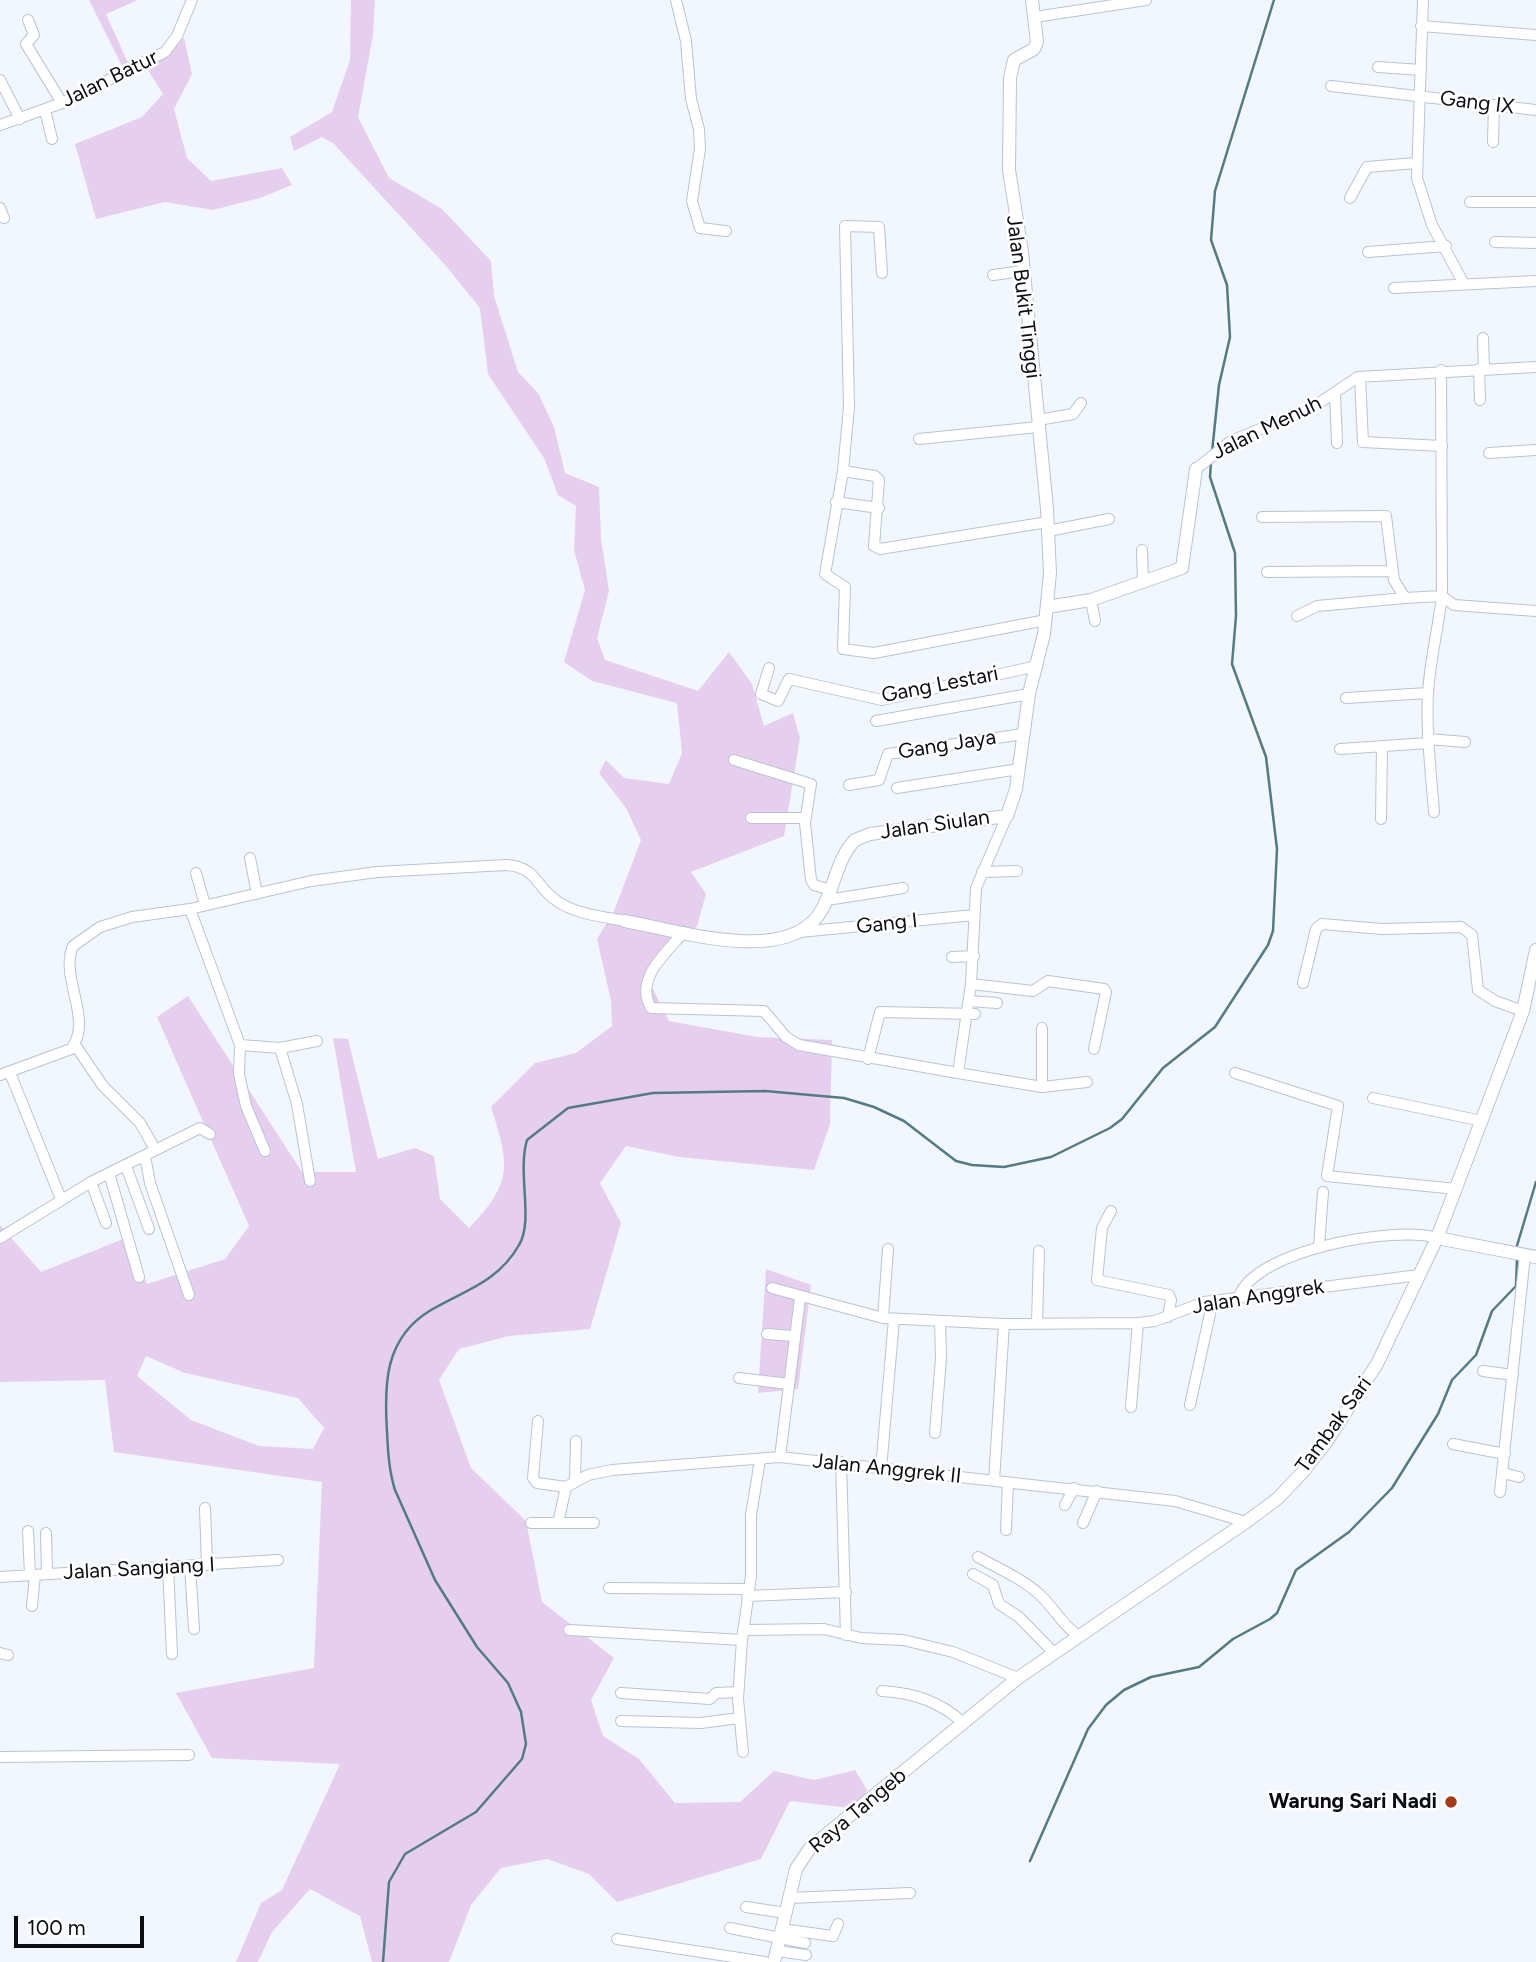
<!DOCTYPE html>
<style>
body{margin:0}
#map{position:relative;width:1536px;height:1962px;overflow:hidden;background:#f2f6fe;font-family:Figtree,sans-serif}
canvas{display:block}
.scale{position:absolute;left:14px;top:1916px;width:130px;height:32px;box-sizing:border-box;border:4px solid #0a0d13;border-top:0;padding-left:9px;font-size:21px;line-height:24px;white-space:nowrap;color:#0a0d13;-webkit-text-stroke:5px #fff;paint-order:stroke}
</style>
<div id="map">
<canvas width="1536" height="1962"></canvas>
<div class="scale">100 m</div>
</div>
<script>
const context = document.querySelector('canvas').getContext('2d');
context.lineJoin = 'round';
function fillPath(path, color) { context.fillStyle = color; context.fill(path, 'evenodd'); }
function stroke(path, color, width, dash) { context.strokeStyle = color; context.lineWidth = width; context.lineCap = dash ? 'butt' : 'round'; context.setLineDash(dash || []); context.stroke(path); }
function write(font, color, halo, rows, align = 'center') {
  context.font = font + ' Figtree,sans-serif'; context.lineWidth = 5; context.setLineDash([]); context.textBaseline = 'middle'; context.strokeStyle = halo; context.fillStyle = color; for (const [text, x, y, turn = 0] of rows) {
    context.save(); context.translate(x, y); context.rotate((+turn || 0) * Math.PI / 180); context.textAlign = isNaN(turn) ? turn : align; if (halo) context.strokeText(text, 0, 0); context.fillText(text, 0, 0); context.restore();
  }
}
const green = new Path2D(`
 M89,0H138L106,14L128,63L184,38L192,74L174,109L187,158L211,181L282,168L292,185L260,198L213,210L165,202L96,219L75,144L142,117L163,94L148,70L125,72Z
 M351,0H375L373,35L358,117L389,178L442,209L491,261L494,296L518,372L538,393L554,427L565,473L599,487L601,539L609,591L597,638L605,660L698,691L729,652L752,684L764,726L793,713L800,738L784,836L691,872L706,894L697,926L647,977L669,1021L757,1037L832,1040L830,1124L814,1170L679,1157L626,1146L600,1183L621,1223L590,1329L509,1336L459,1349L439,1380L471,1468L526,1521L542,1602L614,1658L591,1700L603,1736L639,1759L675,1803L740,1802L774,1771L814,1780L855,1770L867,1790L858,1809L790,1801L761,1859L617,1902L589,1874L547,1859L501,1868L471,1905L449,1962H372L360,1916L310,1889L272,1932L258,1962H236L261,1903L282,1890L340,1764L212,1758L176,1693L314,1668L322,1482L114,1452L105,1380L0,1382V1225L41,1272L128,1237L147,1284L225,1259L249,1226L157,1017L188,996L302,1172H356L333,1038L348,1039L378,1159L415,1148L434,1156L440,1199L469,1228C514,1182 509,1164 491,1107L535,1063L576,1053L612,1026L611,1001L597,939L614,911L641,840L626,808L599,773L606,760L624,778L669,784L682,753L677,703L592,681L564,662L585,590L574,550L576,506L558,495L544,458L488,374L480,308L446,266L334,144L322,137L294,151L290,137L332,112L350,60ZM146,1356L185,1373L298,1398L324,1428L313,1449L259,1446L191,1420L137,1376Z
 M766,1269L811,1285L798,1389L758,1393Z`);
const stream = new Path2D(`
 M1212,452L1219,385L1230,337L1227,285L1211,240L1215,191L1274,0
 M1516,1249L1536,1182
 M1030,1861L1088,1729L1106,1705L1124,1690L1151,1677L1199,1667L1233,1639L1270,1619L1277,1613L1296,1570L1349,1532L1392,1488L1438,1414L1452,1380L1476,1355L1492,1311L1516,1286L1517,1259
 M383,1962L389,1882L405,1854L476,1812L522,1759L526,1744L521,1712L508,1683L477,1647L435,1580L395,1490C389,1471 388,1452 387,1432C384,1385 384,1338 431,1310C465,1290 498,1282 519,1245C534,1220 517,1174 527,1140L568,1108L653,1093L765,1091L844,1098L874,1107L904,1121L956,1161L972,1165L1004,1167L1051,1157L1110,1128L1122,1119L1163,1068L1215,1027L1268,945L1273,931L1277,849L1266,757L1232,664L1236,616L1235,553L1210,477L1211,462`);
const minor = new Path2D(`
 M676,0L686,41L691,99L699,129L700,149L692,201L700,228L726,231
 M1423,0L1417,178L1432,225L1464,284
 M1035,17L1146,0
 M28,20L34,35L26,44L62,103
 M1421,26L1536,35
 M1378,67L1421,70
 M0,80L20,119
 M1331,86L1536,110
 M45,110L52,139
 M0,125L62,103L165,52L177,36L192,0
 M1493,142L1494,107
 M1350,198L1367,167L1416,163
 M1470,202H1536
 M0,208L4,218
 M1495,242L1536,243
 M1368,252L1446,246
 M882,273L879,227L845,226L849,407L843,471L875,476L879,480L874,546L880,549L1048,522
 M993,275L1023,271
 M1394,288L1536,281
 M1483,338L1484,369
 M1479,369L1480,400
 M1360,377L1363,442L1442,446
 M1335,394L1337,443
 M1038,420L1073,414L1081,403
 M919,439L1038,427
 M1489,453L1536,450
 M1196,469L1231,441L1310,409L1358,377L1536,367
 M843,471L825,574L845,587L843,649L874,653L1046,620
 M836,502L879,508
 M1262,517L1386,516L1394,580L1405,598L1442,596L1441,370
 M1048,531L1109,519
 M1142,550L1143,583
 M1267,572L1393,571
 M1091,600L1095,621
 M1297,616L1317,606L1405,598
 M769,668L761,694L778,701L789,679L882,700L1037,666
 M1346,698L1428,693
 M876,721L1029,694
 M1428,739L1465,742
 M1340,749L1428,743
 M734,760L811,784L805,823L811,880L814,885L831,890
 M849,785L879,780L888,754L1023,734
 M897,788L1019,769
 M1434,812C1431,773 1426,733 1428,693C1430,660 1438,629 1442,596L1454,605L1536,611
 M751,818H805
 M1381,819L1382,747
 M250,858L257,894
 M982,872L1017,871
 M196,873L205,905
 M827,900L903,888
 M190,909L240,1045L239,1074L246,1106L265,1151
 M684,932C666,953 634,979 651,1008L764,1011L786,1037L799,1045L958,1073L971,984L976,888L1007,816
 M800,932L974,915
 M952,957L974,956
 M1303,983L1316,929L1322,924L1382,929L1461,927L1472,935L1478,990L1495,1001L1523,1011
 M971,984L1033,991L1048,981L1104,989L1106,992L1094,1049
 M969,1001L997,1003
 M75,1045L103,1086L140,1123L155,1149
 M240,1045L280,1048L317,1041
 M280,1048L297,1104L310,1181
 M868,1059L880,1012L975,1014
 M10,1073L61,1199
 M958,1073L1042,1087L1087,1082
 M1235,1073L1338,1106L1327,1176L1456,1189
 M0,1075L71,1049C94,1020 59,977 73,946L100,927L132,917L190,909L311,881L377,872L506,865C538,867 535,887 557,901C575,914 604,917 625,921
 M1042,1087V1028
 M1373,1098L1482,1121
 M145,1156L150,1183L189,1295
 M126,1166L149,1229
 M109,1173L139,1277
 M91,1182L106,1223
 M1111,1211L1102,1228L1097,1280L1169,1295L1171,1300L1168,1317
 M0,1238L91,1182L200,1128L210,1134
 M1319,1246L1323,1192
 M772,1288L883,1318L1004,1324L1138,1323L1155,1321L1204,1302L1419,1275
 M1239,1297C1254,1250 1396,1225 1437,1238
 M883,1318L888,1249
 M1037,1323L1039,1251
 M767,1334L793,1336
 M1483,1371L1513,1375
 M739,1378L789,1384
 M1190,1405L1213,1300
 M1131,1407L1138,1323
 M538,1421L533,1478L537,1483L566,1487
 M935,1433L941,1358L940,1322
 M1453,1444L1505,1454
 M780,1457L800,1298
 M841,1462L846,1635
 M881,1469L894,1319
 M1503,1473L1519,1477
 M575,1481L576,1441
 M994,1481L1004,1324
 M1500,1492L1525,1255
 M1065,1505L1074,1488
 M205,1508L207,1565
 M531,1523H594
 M558,1523L566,1487L588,1475L612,1470L780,1457L1175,1501L1246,1522
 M1083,1523L1097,1491
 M1006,1530L1008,1483
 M28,1531L30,1575
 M46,1533L47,1574
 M978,1557C999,1569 1023,1579 1040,1595C1055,1609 1060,1622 1078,1636
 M190,1566L194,1629
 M168,1567L172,1654
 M973,1574L993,1585L999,1604L1019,1617L1053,1652
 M0,1577L278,1560
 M609,1588L748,1589
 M747,1596L846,1592
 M32,1606L35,1575
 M569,1630L742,1640
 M743,1630L824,1629L861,1638L903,1640L953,1652L1018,1678
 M0,1653L8,1655
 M882,1691C913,1693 940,1701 963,1723
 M621,1693L710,1699L716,1693L738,1692
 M621,1721L701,1723L739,1718
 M743,1752L738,1699L742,1640L751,1576V1515L760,1460
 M0,1757L189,1755
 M789,1898L910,1893
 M746,1907L786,1913
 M730,1928L805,1943
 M782,1929L833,1936L838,1924
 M617,1939L765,1962
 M777,1951L806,1955`);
const tertiary = new Path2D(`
 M1047,607L1091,600L1182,568L1196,469
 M625,921C675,930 780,964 817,917C834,895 835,860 855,840L870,834L1007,816L1016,789L1029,694L1044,634L1050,573L1047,509L1022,252L1009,170L1010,78L1014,60L1034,49L1037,42L1032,0
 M1437,1238L1536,1257
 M774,1962L796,1869L810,1848L1018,1678L1246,1522L1277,1499L1302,1473L1327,1441L1377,1364L1437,1238L1523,1011L1536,950`);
const markers = [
 [1451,1802,7,"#a23b17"]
];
const streetNames = [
 ["Jalan Batur",110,79,-26],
 ["Gang IX",1477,103,7],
 ["Jalan Bukit Tinggi",1023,297,83],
 ["Jalan Menuh",1267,428,-26],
 ["Gang Lestari",940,685,-11],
 ["Gang Jaya",947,745,-9],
 ["Jalan Siulan",935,825,-8],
 ["Gang I",887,924,-6],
 ["Jalan Anggrek",1258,1297,-9],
 ["Tambak Sari",1334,1425,-54],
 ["Jalan Anggrek II",887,1469,6],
 ["Jalan Sangiang I",139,1569,-3],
 ["Raya Tangeb",858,1811,-40]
];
const poiNames = [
 ["Warung Sari Nadi",1437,1802]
];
fillPath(green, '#e6cfee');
stroke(stream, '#547b83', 2.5);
stroke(minor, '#b9c3d5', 12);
stroke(tertiary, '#b9c3d5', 14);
stroke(minor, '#fff', 10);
stroke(tertiary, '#fff', 12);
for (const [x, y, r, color] of markers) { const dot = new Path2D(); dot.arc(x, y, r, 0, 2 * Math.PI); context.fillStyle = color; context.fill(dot); stroke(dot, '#fff', 2.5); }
write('21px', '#0a0d13', '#fff', streetNames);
write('bold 21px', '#0a0d13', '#fff', poiNames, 'right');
</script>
